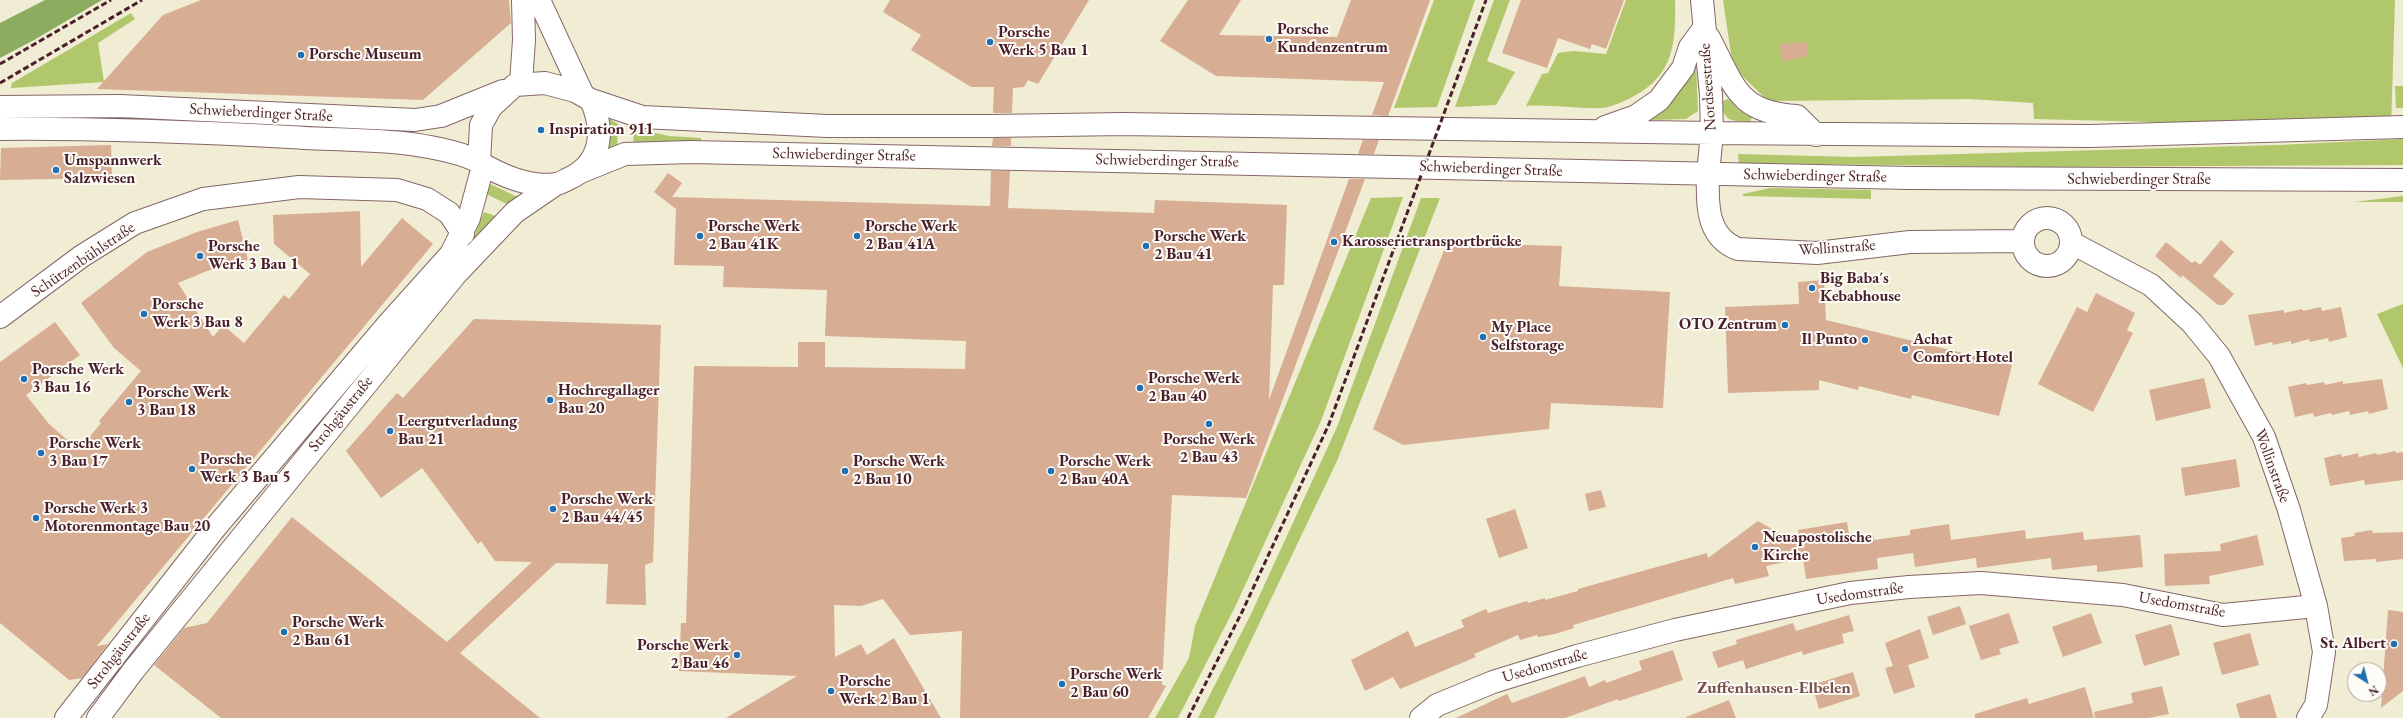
<!DOCTYPE html>
<meta charset="utf-8">
<style>
body{margin:0}
#map{position:relative;width:2403px;height:718px;overflow:hidden;background:#f1ecd4;font-family:"EB Garamond",serif}
canvas{display:block}
.north{position:absolute;left:2347px;top:662px;width:40px;height:40px;box-sizing:border-box;background:#fdfcf7;border:1px solid #b5a4a5;border-radius:50%;rotate:144deg;font-size:11px;font-weight:700;line-height:16px;text-align:center;color:#4a1f2b}
.north::after{content:'';display:block;margin:auto;width:14px;height:18px;background:#1f6fb2;clip-path:polygon(50% 0,100% 100%,50% 72%,0 100%)}
</style>
<div id="map">
<canvas width="2403" height="718"></canvas>
<div class="north">N</div>
</div>
<script>
const context = document.querySelector('canvas').getContext('2d');
context.lineJoin = 'round';
function fillPath(path, color) { context.fillStyle = color; context.fill(path, 'evenodd'); }
function stroke(path, color, width, dash) { context.strokeStyle = color; context.lineWidth = width; context.lineCap = dash ? 'butt' : 'round'; context.setLineDash(dash || []); context.stroke(path); }
function write(font, color, halo, rows, align = 'center') {
  context.font = font + ' "EB Garamond",serif'; context.lineWidth = 4; context.setLineDash([]); context.textBaseline = 'middle'; context.strokeStyle = halo; context.fillStyle = color; for (const [text, x, y, turn = 0] of rows) {
    context.save(); context.translate(x, y); context.rotate((+turn || 0) * Math.PI / 180); context.textAlign = isNaN(turn) ? turn : align; if (halo) context.strokeText(text, 0, 0); context.fillText(text, 0, 0); context.restore();
  }
}
const green = new Path2D(`
 M1434,0H1475L1437,107L1394,108Z
 M1494,0H1510L1487,61L1515,72L1496,105L1455,107Z
 M1626,0H1675C1676,42 1674,75 1634,96C1625,101 1612,107 1602,108C1577,109 1551,104 1526,106L1542,74L1548,73L1558,53L1573,51L1606,54Z
 M1723,0H2395L2391,128L2034,119L2033,103L1970,99L1768,101L1733,67Z
 M131,13L135,19L98,43L104,82L11,88L12,83Z
 M1696,65L1698,111L1686,119L1652,120V116L1690,66Z
 M2395,86H2403V108H2396Z
 M1728,99L1738,109L1752,117L1750,122C1730,120 1726,123 1720,102Z
 M608,118L618,124L617,151L606,154Z
 M634,128L669,136L701,138V142L633,146Z
 M2403,139V165L2038,167L1739,163L1738,154L1854,157L2278,145Z
 M486,182L522,199L513,207L486,194Z
 M1770,188L1871,190V199L1743,196V194Z
 M2403,196V202H2354Z
 M1403,197L1321,421L1235,607L1178,718H1155L1189,658L1195,626L1371,198Z
 M1421,198H1440L1337,461L1214,718H1198L1251,614L1337,427Z
 M484,212L501,218L471,244Z
 M2403,304V368L2377,314Z`);
const forest = new Path2D(`
 M45,0H102L34,40L0,58V23Z`);
const building = new Path2D(`
 M201,0H509L511,23L423,100L97,89L163,15Z
 M890,0H1089L1038,84L1028,80L1024,87L1013,88L1012,113H993L994,87H971L911,50L921,35L883,12Z
 M1188,0H1241L1219,35L1337,37L1351,0H1430L1388,116L1372,115L1384,82L1216,76L1160,41Z
 M1521,0H1624L1606,49L1592,44L1590,49L1558,38L1547,68L1502,53Z
 M1807,42L1808,56L1783,62L1779,44Z
 M993,138H1011V146H992Z
 M1363,140H1379L1374,154H1358Z
 M111,145L112,178L0,180L1,148Z
 M991,171H1010L1008,208L1154,213L1155,200L1287,205L1284,285H1273L1269,400L1349,179H1365L1246,498L1172,495L1162,685L1166,686L1148,718H960L962,631L910,635L883,599L861,606L834,605L835,657L861,644L867,655L894,638L941,718H726L797,676L679,671L681,623H686L694,366L798,367V342H825V367L965,369L966,341L825,336L827,290L723,287L724,266L674,265L676,209L654,192L668,173L682,183L672,197L990,206Z
 M360,211L361,267L402,218L433,244L97,646L108,644L82,678L69,680L0,623V362L55,322L80,355L26,395L49,424L79,450L101,423L99,421L141,371L114,348L81,303L147,252L197,232L238,220L248,260L207,271L178,283L213,337L223,325L244,343L284,295L289,299L310,274L274,244L273,215Z
 M2221,240L2234,252L2213,276L2234,294L2224,305H2218L2182,275L2181,278L2155,256L2166,242L2192,263L2195,261L2200,265Z
 M1447,243L1562,246L1559,286L1670,292L1663,408L1551,403L1549,429L1403,445L1373,429Z
 M1824,280L1826,320L2012,365L1999,416L1912,395L1911,399L1859,386L1858,390L1819,380V390L1728,393L1725,307L1799,304L1798,282Z
 M2096,293L2135,313L2127,330L2133,333L2093,412L2038,384L2077,307L2087,312Z
 M2321,307L2322,311L2341,307L2347,337L2329,342L2328,338L2310,342L2309,339L2291,344V341L2273,345L2272,342L2255,346L2248,315L2284,310V313L2302,309L2303,311Z
 M474,319L661,325L653,562L645,565L646,605L606,604L608,564L556,563L460,653L540,718H221L154,665L184,628L207,623L292,517L447,642L532,562L495,561L481,541L478,544L422,468L381,498L346,451L397,393L403,398Z
 M2204,378L2211,408L2156,421L2149,390Z
 M2382,379L2388,409L2369,414L2368,411L2350,415L2349,411L2332,415L2331,413L2314,417L2313,413L2295,417L2288,387L2306,383L2307,385L2324,382L2325,385L2343,381V384Z
 M2395,451L2396,453L2403,452V480L2365,485L2364,480L2330,486L2324,458L2341,454L2342,457L2358,453L2359,457L2376,453L2377,455Z
 M2236,459L2240,487L2185,496L2181,468Z
 M1601,490L1606,507L1589,511L1585,494Z
 M1515,509L1528,548L1499,558L1486,519Z
 M1758,521L1801,546L1798,530L1847,522L1850,540L1874,536V540L1910,535V530L1949,524L1951,540L2025,530L2026,539L2083,532L2084,540L2140,535L2143,567L2097,572V565L2052,570L2051,558L1977,568L1976,558L1915,567L1913,553L1877,558L1878,569L1806,579L1803,558L1766,566L1769,576L1735,584L1733,578L1573,625L1574,628L1555,634L1538,637L1537,635L1520,640L1518,635L1474,654L1476,657L1400,689L1393,677L1365,691L1351,660L1408,631L1415,647L1464,627L1461,620L1486,609L1488,613L1527,601L1528,603L1545,598V600L1578,591V589L1707,553L1708,558Z
 M2372,530L2373,533L2403,532V559L2376,562V559L2344,561L2341,538L2355,536L2354,533Z
 M2257,535L2264,565L2209,576L2210,584L2165,586L2164,554L2221,551L2220,544Z
 M1960,606L1966,624L1933,635L1927,617Z
 M2388,610L2403,612V691L2381,708Z
 M2009,613L2019,643L1999,649L2001,654L1981,660L1969,626Z
 M2091,613L2102,643L2063,657L2052,627Z
 M1849,615L1854,631L1842,634L1844,643L1803,655L1802,651L1746,669L1743,660L1718,668L1712,652L1737,644L1736,640L1793,623L1796,631Z
 M2171,624L2180,655L2144,666L2135,635Z
 M1920,629L1929,658L1908,665L1915,687L1894,694L1885,668L1893,666L1885,643Z
 M2250,633L2259,665L2222,675L2213,643Z
 M1673,650L1683,680L1619,701L1618,699L1565,718H1456L1507,694L1512,703L1585,676L1589,687L1605,680L1606,683L1642,670L1639,661Z
 M1853,672L1860,696L1819,709L1812,685Z
 M2162,686L2169,714L2149,718H2095L2094,712L2133,703L2131,693Z
 M2085,687L2094,718H1975V714L2027,698L2029,704Z
 M2270,694L2277,718H2240L2236,704Z
 M1729,700L1736,718H1686V717Z`);
const minor = new Path2D(`
 M539,0L583,95
 M521,83L524,40L523,0
 M1708,174C1707,203 1706,237 1738,249L1817,253L1910,242L2023,241
 M2023 242a24 24 0 1 1 48 0a24 24 0 1 1-48 0Z
 M2072,243L2151,285L2192,323L2219,356L2264,437L2289,510L2316,606L2324,652L2316,705L2308,718
 M0,317L82,256L135,223L203,199L299,187L397,190L427,199L449,213L463,234
 M1421,718L1437,705L1493,682L1577,656L1675,630L1850,593L1909,587L1981,583L2123,595L2223,615L2316,606`);
const major = new Path2D(`
 M1702,0L1711,95L1712,133L1708,174
 M1709,38C1734,85 1737,113 1797,116L1816,135
 M0,107L120,106L415,120L441,116L503,91
 M1605,127L1636,116L1659,100L1683,68L1690,47L1704,28
 M0,129C97,128 193,132 290,137C330,140 371,139 411,144C432,147 461,152 479,162C500,175 530,188 555,184C559,184 564,181 568,179C602,164 605,131 591,100
 M479,163L481,125L491,107L515,85L545,83L575,91L591,100L642,117L827,126H991L1123,124L1712,133L2090,136L2403,127
 M583,171L625,154L691,152L1909,178L2403,180
 M66,718L215,528L389,323L451,254L469,218L483,166
 M98,718L133,671L456,274L515,212L556,184`);
const rail = new Path2D(`
 M0,64L111,0
 M0,83L142,0
 M1188,718L1243,610L1329,424L1486,0`);
const markers = [
 [1269,39,4,"#1f6fb2"],
 [990,42,4,"#1f6fb2"],
 [301,55,4,"#1f6fb2"],
 [541,130,4,"#1f6fb2"],
 [56,170,4,"#1f6fb2"],
 [700,236,4,"#1f6fb2"],
 [857,236,4,"#1f6fb2"],
 [1334,242,4,"#1f6fb2"],
 [1146,246,4,"#1f6fb2"],
 [200,256,4,"#1f6fb2"],
 [1812,288,4,"#1f6fb2"],
 [144,314,4,"#1f6fb2"],
 [1785,325,4,"#1f6fb2"],
 [1483,337,4,"#1f6fb2"],
 [1865,340,4,"#1f6fb2"],
 [1905,349,4,"#1f6fb2"],
 [24,379,4,"#1f6fb2"],
 [1140,388,4,"#1f6fb2"],
 [550,400,4,"#1f6fb2"],
 [129,402,4,"#1f6fb2"],
 [1209,424,4,"#1f6fb2"],
 [390,431,4,"#1f6fb2"],
 [41,453,4,"#1f6fb2"],
 [192,469,4,"#1f6fb2"],
 [845,471,4,"#1f6fb2"],
 [1051,471,4,"#1f6fb2"],
 [553,509,4,"#1f6fb2"],
 [36,518,4,"#1f6fb2"],
 [1755,547,4,"#1f6fb2"],
 [284,632,4,"#1f6fb2"],
 [2394,644,4,"#1f6fb2"],
 [737,655,4,"#1f6fb2"],
 [1062,684,4,"#1f6fb2"],
 [831,691,4,"#1f6fb2"]
];
const poiNames = [
 ["Porsche",1277,30],
 ["Kundenzentrum",1277,48],
 ["Porsche",998,33],
 ["Werk 5 Bau 1",998,51],
 ["Porsche Museum",309,55],
 ["Inspiration 911",549,130],
 ["Umspannwerk",64,161],
 ["Salzwiesen",64,179],
 ["Porsche Werk",708,227],
 ["2 Bau 41K",708,245],
 ["Porsche Werk",865,227],
 ["2 Bau 41A",865,245],
 ["Porsche Werk",1154,237],
 ["2 Bau 41",1154,255],
 ["Karosserietransportbrücke",1342,242],
 ["Porsche",208,247],
 ["Werk 3 Bau 1",208,265],
 ["Big Baba´s",1820,279],
 ["Kebabhouse",1820,297],
 ["Porsche",152,305],
 ["Werk 3 Bau 8",152,323],
 ["OTO Zentrum",1777,325,"right"],
 ["My Place",1491,328],
 ["Selfstorage",1491,346],
 ["Il Punto",1857,340,"right"],
 ["Achat",1913,340],
 ["Comfort Hotel",1913,358],
 ["Porsche Werk",32,370],
 ["3 Bau 16",32,388],
 ["Porsche Werk",1148,379],
 ["2 Bau 40",1148,397],
 ["Hochregallager",558,391],
 ["Bau 20",558,409],
 ["Porsche Werk",137,393],
 ["3 Bau 18",137,411],
 ["Leergutverladung",398,422],
 ["Bau 21",398,440],
 ["Porsche Werk",1209,440,"center"],
 ["2 Bau 43",1209,458,"center"],
 ["Porsche Werk",49,444],
 ["3 Bau 17",49,462],
 ["Porsche",200,460],
 ["Werk 3 Bau 5",200,478],
 ["Porsche Werk",853,462],
 ["2 Bau 10",853,480],
 ["Porsche Werk",1059,462],
 ["2 Bau 40A",1059,480],
 ["Porsche Werk",561,500],
 ["2 Bau 44/45",561,518],
 ["Porsche Werk 3",44,509],
 ["Motorenmontage Bau 20",44,527],
 ["Neuapostolische",1763,538],
 ["Kirche",1763,556],
 ["Porsche Werk",292,623],
 ["2 Bau 61",292,641],
 ["St. Albert",2386,644,"right"],
 ["Porsche Werk",729,646,"right"],
 ["2 Bau 46",729,664,"right"],
 ["Porsche Werk",1070,675],
 ["2 Bau 60",1070,693],
 ["Porsche",839,682],
 ["Werk 2 Bau 1",839,700]
];
const streetNames = [
 ["Nordseestraße",1708,87,-94],
 ["Schwieberdinger Straße",261,113,3],
 ["Schwieberdinger Straße",844,155,1],
 ["Schwieberdinger Straße",1167,161,1],
 ["Schwieberdinger Straße",1491,169,2],
 ["Schwieberdinger Straße",1815,176,1],
 ["Schwieberdinger Straße",2139,180],
 ["Wollinstraße",1837,248,-4],
 ["Schützenbühlstraße",83,260,-34],
 ["Strohgäustraße",341,414,-51],
 ["Wollinstraße",2272,466,70],
 ["Usedomstraße",1860,594,-8],
 ["Usedomstraße",2182,605,10],
 ["Strohgäustraße",119,651,-52],
 ["Usedomstraße",1545,666,-16]
];
const neighbourhoodNames = [
 ["Zuffenhausen-Elbelen",1774,688]
];
fillPath(green, '#b0c76c');
fillPath(forest, '#8cac60');
fillPath(building, '#d7ad93');
stroke(minor, '#846766', 24);
stroke(major, '#846766', 24);
stroke(minor, '#fff', 22);
stroke(major, '#fff', 22);
stroke(rail, '#4a1f2b', 3, [6, 3]);
for (const [x, y, r, color] of markers) { const dot = new Path2D(); dot.arc(x, y, r, 0, 2 * Math.PI); context.fillStyle = color; context.fill(dot); stroke(dot, '#fdfcf7', 1.5); }
write('bold 16px', '#4a1f2b', '#fdfcf7', poiNames, 'left');
write('16px', '#4a1f2b', '#fdfcf7', streetNames);
write('bold 17px', '#7b514f', '#fdfcf7', neighbourhoodNames);
</script>
